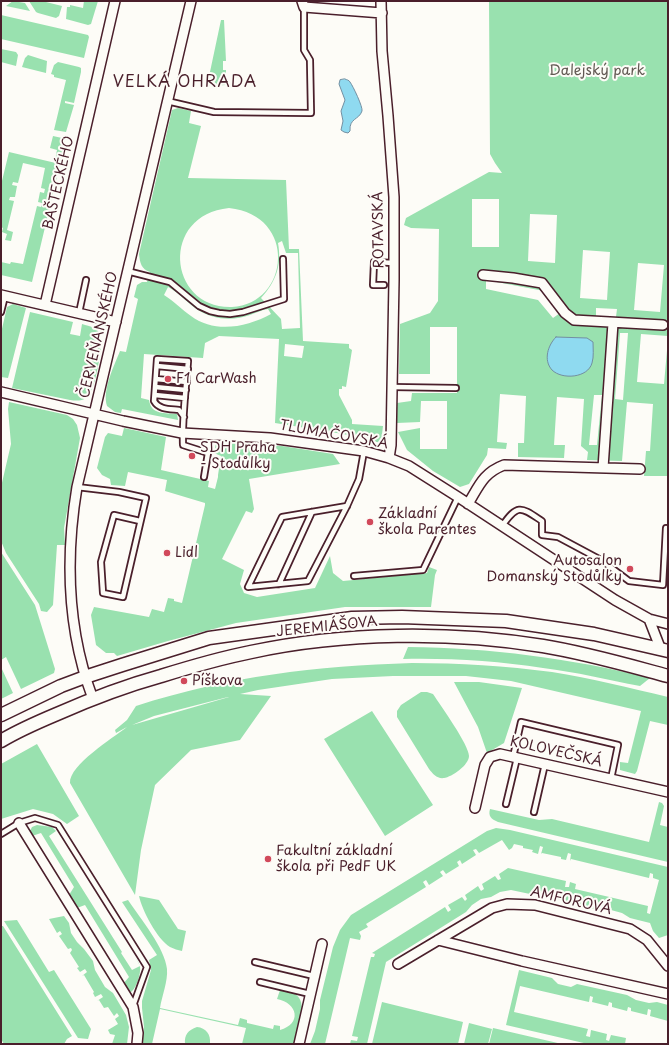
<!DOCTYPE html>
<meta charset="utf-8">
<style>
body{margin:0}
#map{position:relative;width:669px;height:1045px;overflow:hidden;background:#fdfcf7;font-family:"Playpen Sans",sans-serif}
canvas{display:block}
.frame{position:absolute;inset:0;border:2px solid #4a1f2b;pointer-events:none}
</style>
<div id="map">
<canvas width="669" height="1045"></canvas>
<div class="frame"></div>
</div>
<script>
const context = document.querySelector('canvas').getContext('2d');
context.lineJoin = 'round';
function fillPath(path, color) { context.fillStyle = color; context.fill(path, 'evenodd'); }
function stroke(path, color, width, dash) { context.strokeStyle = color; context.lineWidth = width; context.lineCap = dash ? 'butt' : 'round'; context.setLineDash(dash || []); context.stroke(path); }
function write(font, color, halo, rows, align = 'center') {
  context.font = font + ' "Playpen Sans",sans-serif'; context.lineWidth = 4; context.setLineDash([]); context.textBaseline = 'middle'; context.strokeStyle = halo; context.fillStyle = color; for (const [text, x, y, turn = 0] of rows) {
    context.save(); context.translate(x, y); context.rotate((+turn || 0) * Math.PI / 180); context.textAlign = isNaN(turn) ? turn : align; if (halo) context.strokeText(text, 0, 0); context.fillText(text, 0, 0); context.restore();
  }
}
const green = new Path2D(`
 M13,1L25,3L30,11L6,6Z
 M29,1H42L62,6L59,16L56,18L38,13L36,12Z
 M84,1H98L91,24L88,25L66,19L67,7H70V5L83,8Z
 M489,1H668V336L641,334L637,382L664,384L668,339V476H644L646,451H650L653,404L627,402L622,461L587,460L588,452L581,446L584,399L557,397L554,445H565L564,458L518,457V443H524L526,396L500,394L497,442L507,443L506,449L488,448L487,455L469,484L460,487L433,471L407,450L398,432L420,428V449H447V401H421L420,422L397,423V403L411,401L412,393H457V327H430V374H399L400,324L430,313L438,301L439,229L411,228L404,225L406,218L489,172L502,173L495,163L490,154ZM472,199H499V247H472ZM530,214L557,215L555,263L528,261ZM583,250L610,252L607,300L580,298ZM638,263L664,265L660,312L634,310ZM486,280L544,291L560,313L553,318L538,300L486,289ZM596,308L617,309L616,317L596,316ZM620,333H628L623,400L615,399ZM594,395H602L597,445H589Z
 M1,15L88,35L89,37L84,58L1,39Z
 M221,20H224L226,61H223V70H226V85L207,86Z
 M1,49L16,52L18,55L16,66L1,62Z
 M28,55L47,61L46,73L22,67L25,58Z
 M58,62L79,67L81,68V72L74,103L65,101V103L74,105L66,132L54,130L66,80L54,77V75L51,74L54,65Z
 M178,108L191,111L189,123L201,126L188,178L286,180L289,249H299L303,341L349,344V348L352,350L346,387L342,386V389H339V395L352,420V424L383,426L381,443L343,434L275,423L279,339L219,336L205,343L203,358L144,354L141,398L149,400C151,415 165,413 177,414L178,420L122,409L121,413L115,412L107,406C102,390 114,366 120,351L126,352L138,299L134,297L137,285L142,282H147L150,272C141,269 140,263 139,254L172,110ZM229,208C298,215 290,304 232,307C168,309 159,215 229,208ZM282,241L286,253H298L300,328L282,329L281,319L261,298C276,282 282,265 278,243ZM168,287C180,293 187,303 198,310C213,320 234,321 250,315C256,313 261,310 268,309L271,314C247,327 215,334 191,316C182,310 174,301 164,295ZM285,344L304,346L302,358L284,356Z
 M53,136L62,138L65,140L60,162L55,160L57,150L50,148Z
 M9,152L60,164L32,282L1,275V262L10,264L11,262L23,264L37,206L41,207L42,203L38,202L40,192L44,193L45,189L41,188L45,168L23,163L18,183L13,182L12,185L17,186L15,197H10L9,200L14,201L7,230L13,232L11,241L5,240L7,234L2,232L3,228L1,227V185Z
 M13,304L26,308L8,378L1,377V333L7,307Z
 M30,312L73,322L70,334L80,336L82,324C100,329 102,330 98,348L101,349C99,360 95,392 86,398C82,401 76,401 70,400L12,388Z
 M9,402L67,415L73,419L77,425L80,438L64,528L65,545H57L53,605L47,612L41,611L39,604L6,553L1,541V487L11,444L8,409Z
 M124,428L166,437L161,470L209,481L208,487L215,489L218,477V475L221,456L214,453L216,443L282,446L333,454L340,464L249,479L254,509L252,513L246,511L222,559L244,570L240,584L244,593L257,597L315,588L330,556L333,573L343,581L427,573L429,567L437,570L435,575L431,607H345L236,623L168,641L117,656L114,653H106L96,645L91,615L94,607L149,617L152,609L164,612L168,598L174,599V601L182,603L205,505V503L165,491L167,480L128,472L125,486L111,485L110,479L102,475L97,468L105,437L108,433L122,436Z
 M1,552L35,605L55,669L54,673L21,689L6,657L1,660Z
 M408,647C491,648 569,658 650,678L640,686C608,680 576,672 543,668C497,661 450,658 403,659Z
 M412,663C459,663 506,666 552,672C591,678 630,688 668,697V725L650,721L637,771L635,774L620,770V762L628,763L641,711L511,681L466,676H393L332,679L258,690L240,694L271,696L240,740L191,750L155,785L141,850L135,895L70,783C69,765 113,738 127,727L116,733L115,730L127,720L136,706C229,676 316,666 412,663ZM228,697H229L132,725L154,716Z
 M1,667L13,693L1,699Z
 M454,682H479L522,688L504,743L487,753L478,727Z
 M421,692H427L433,694C441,706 469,745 469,756C469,765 452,777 444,778C437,779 433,774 429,769L397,717V711L401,705Z
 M372,711L433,805L385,836L324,739Z
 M37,744L79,816L67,824L53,814L33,809L1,819V764Z
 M659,802L662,803L664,806L660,825L668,827V862L498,822C491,819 488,816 490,809L539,820L552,819L649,842Z
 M37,825L52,827L56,831L49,836L122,952L121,953L132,970L140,966L134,955C136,959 140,964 140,967C141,974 136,989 131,992L128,991L123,984L129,977L85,905L77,908L69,895L74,887L41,833L32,836L30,831L32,827Z
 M496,828L510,830L668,867V935L659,938L653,931L650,923L630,918L622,913L611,910L602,911L566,902L558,899L539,894H530L511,890L500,892L491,897L481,899L472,905L466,912L386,962L367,1044H350L351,1040L357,1041L358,1037L352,1036L371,957H374L375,954L372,953L445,907L448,912L451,910L448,905L462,897L465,901L467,899L465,895L478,886L481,891L484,889L482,884L495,876L498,880L501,879L499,874L508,868L566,881L565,887H569L570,882L576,884L575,889L648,906L647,913L650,914L659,880L653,878V874L650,873L649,878L571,859L570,861L571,854L568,853L566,860L561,859V857L542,853L541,854L543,847L540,846L538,854L532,852L533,850L523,848V846L514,844L512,848L509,850L502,840L479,853L476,849L473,850L476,855L462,864L460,860L457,862L459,866L446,874L443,870L440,872L443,876L429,885L426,880L423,882L426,887L366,924L368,927L359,932L361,936L360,940L350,938L325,1044H310L315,1031L320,1009V1000L333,947L340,930L351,915L487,831Z
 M139,896L159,900L178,929L186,931L182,951C178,950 174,949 170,947C157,939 142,910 139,896Z
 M128,900C140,918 165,948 167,969C168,981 162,996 160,1008L238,1025L240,1018L247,1020V1023L273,1029L274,1025L280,1026V1030C302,1024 298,1003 277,999L280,990C285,991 290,991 295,994C309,1002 298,1031 295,1044H242L246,1028L160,1009L152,1044H142L144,1027L142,1008V1001L151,970L149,960L157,955L122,902Z
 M64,916L69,923L71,933L77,942L84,949L93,961L95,970L105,987L113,993L126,1015L129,1027L127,1044H112L115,1035L110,1034L108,1030L118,1024L115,1019L119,1016L117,1013L114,1016L108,1007L104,1008L99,1000L97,1001L103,997L101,994L95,997L93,993L94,992L84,975L82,976L87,972L85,969L80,972L77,968L79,967L70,953L72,950L71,948L68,949L59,936L62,934L60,931L57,933L49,919Z
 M17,920L49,972L54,970L91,1029L88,1039L78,1038L4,921Z
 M1,926H3L72,1036L67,1039L64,1044H4L1,1039Z
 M519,970L552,978L558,984L571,987L577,984L627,995L636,1000L649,1003L657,1002L668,1005V1021L650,1016L651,1010L648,1009L647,1015L631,1011V1008L628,1007L627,1011L612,1007V1003L609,1002L608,1006L592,1002L593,997L590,996L589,1002L520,986L514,1012L588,1029L586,1036L590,1037L591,1030L607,1034L606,1040L609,1041L611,1035L626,1038L625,1044H588L506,1025Z
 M382,1002L463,1022L458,1044H372Z
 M469,1023L492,1029L488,1044H464Z
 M197,1027C206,1028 211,1034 210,1044H185C184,1035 188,1030 197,1027Z
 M493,1028L562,1044H489Z`);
const water = new Path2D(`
 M345,79C347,80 349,80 350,82C353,86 363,107 362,111C359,120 349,118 350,131L348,133L344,132L341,130L343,121L341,111L345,100L339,84L340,80Z
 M556,337L587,338L593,342C593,348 594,357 592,363C588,378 562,380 552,370C543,360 548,345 556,337Z`);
const service = new Path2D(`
 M167,101L214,112L311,113L310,60L304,50V7
 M127,271L170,282L199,306L210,311L219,313L230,314L243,312L284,299L283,259
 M384,285H373L374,262L394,263
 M1,312L5,296
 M79,313L86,280
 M157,366L188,369
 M156,379L187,382
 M155,387L186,390
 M392,387L456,388
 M155,395L185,398
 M184,417L179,410C170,409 159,410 154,401L157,359L188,361C186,389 182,417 183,445L208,453L204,477
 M77,487L119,492L146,498L123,597L103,593L101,562L114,515L140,521
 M347,506L282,517L248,587L308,581L347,506L359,479L364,451
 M502,526C518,503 521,507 542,521V535L558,537L601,560L629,581L663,585L666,528
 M354,576L423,570L458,497
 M279,584L312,512
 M513,757L521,722L618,745L611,779
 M506,804L517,758
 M534,812L545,764
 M1,834L19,823L35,818L58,825L147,967L133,1006
 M255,962L314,976
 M260,982L310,994`);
const minor = new Path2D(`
 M302,1L304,7L382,13
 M381,1L382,51L388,116L394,197V280L391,445L389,458
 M483,275L513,278L542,283L565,313L574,320L663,325
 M1,295L116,322
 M45,305L115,1
 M1,392L123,421L182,433L270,438L364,451L389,458L409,466L458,497L615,600L649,619L668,624
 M603,468L613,323
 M468,504C479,486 483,473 504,465L640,469
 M649,619L661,650
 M93,699C67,630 65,559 77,487L191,1
 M475,808L485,765L490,757L500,754L668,792
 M19,823L133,1007L138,1033L137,1044
 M438,940L522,961L668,994
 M398,964L492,908L507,904L535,905L630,929L647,940L668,966
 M299,1044L322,944`);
const secondary = new Path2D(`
 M1,715L61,686L85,677L122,665L209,638L352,618L402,617L506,621L594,634L668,651
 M1,741C19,730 38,722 57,714C91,699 125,686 161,676C190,667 221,658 251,652C344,632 450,631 543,646C586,653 627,665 668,676`);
const markers = [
 [168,379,4,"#d1495b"],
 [192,456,4,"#d1495b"],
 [370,522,4,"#d1495b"],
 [167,553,4,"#d1495b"],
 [630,569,4,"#d1495b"],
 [184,681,4,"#d1495b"],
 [268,859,4,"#d1495b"]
];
const parkNames = [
 ["Dalejský park",597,71]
];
const streetNames = [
 ["BAŠTECKÉHO",59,183,-77],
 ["ROTAVSKÁ",379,230,-91],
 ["ČERVEŇANSKÉHO",99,335,-77],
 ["TLUMAČOVSKÁ",334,435,10],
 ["JEREMIÁŠOVA",327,627,-6],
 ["KOLOVEČSKÁ",556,752,13],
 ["AMFOROVÁ",571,901,13]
];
const poiNames = [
 ["F1 CarWash",176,379],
 ["SDH Praha",200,448],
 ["- Stodůlky",200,464],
 ["Základní",378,514],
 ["škola Parentes",378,530],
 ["Lidl",175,553],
 ["Autosalon",622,561,"right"],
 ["Domanský Stodůlky",622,577,"right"],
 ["Píškova",192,681],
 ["Fakultní základní",276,851],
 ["škola při PedF UK",276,867]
];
const quarterNames = [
 ["VELKÁ OHRADA",185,83]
];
fillPath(green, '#99e1af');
fillPath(water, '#8fdaf0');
stroke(water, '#738fa1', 1);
stroke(service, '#4a1f2b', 8);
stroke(minor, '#4a1f2b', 12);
stroke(secondary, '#4a1f2b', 15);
stroke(service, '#fdfcf7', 4.5);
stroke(minor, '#fdfcf7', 9);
stroke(secondary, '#fdfcf7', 12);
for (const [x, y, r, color] of markers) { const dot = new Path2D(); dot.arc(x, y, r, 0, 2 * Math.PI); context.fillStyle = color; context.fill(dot); stroke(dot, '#fdfcf7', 1.5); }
write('14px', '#625953', '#fdfcf7', parkNames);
write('14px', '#4a1f2b', '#fdfcf7', streetNames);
write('14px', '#4a1f2b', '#fdfcf7', poiNames, 'left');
context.letterSpacing = '1px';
write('16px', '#4a1f2b', '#fdfcf7', quarterNames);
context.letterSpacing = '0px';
</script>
